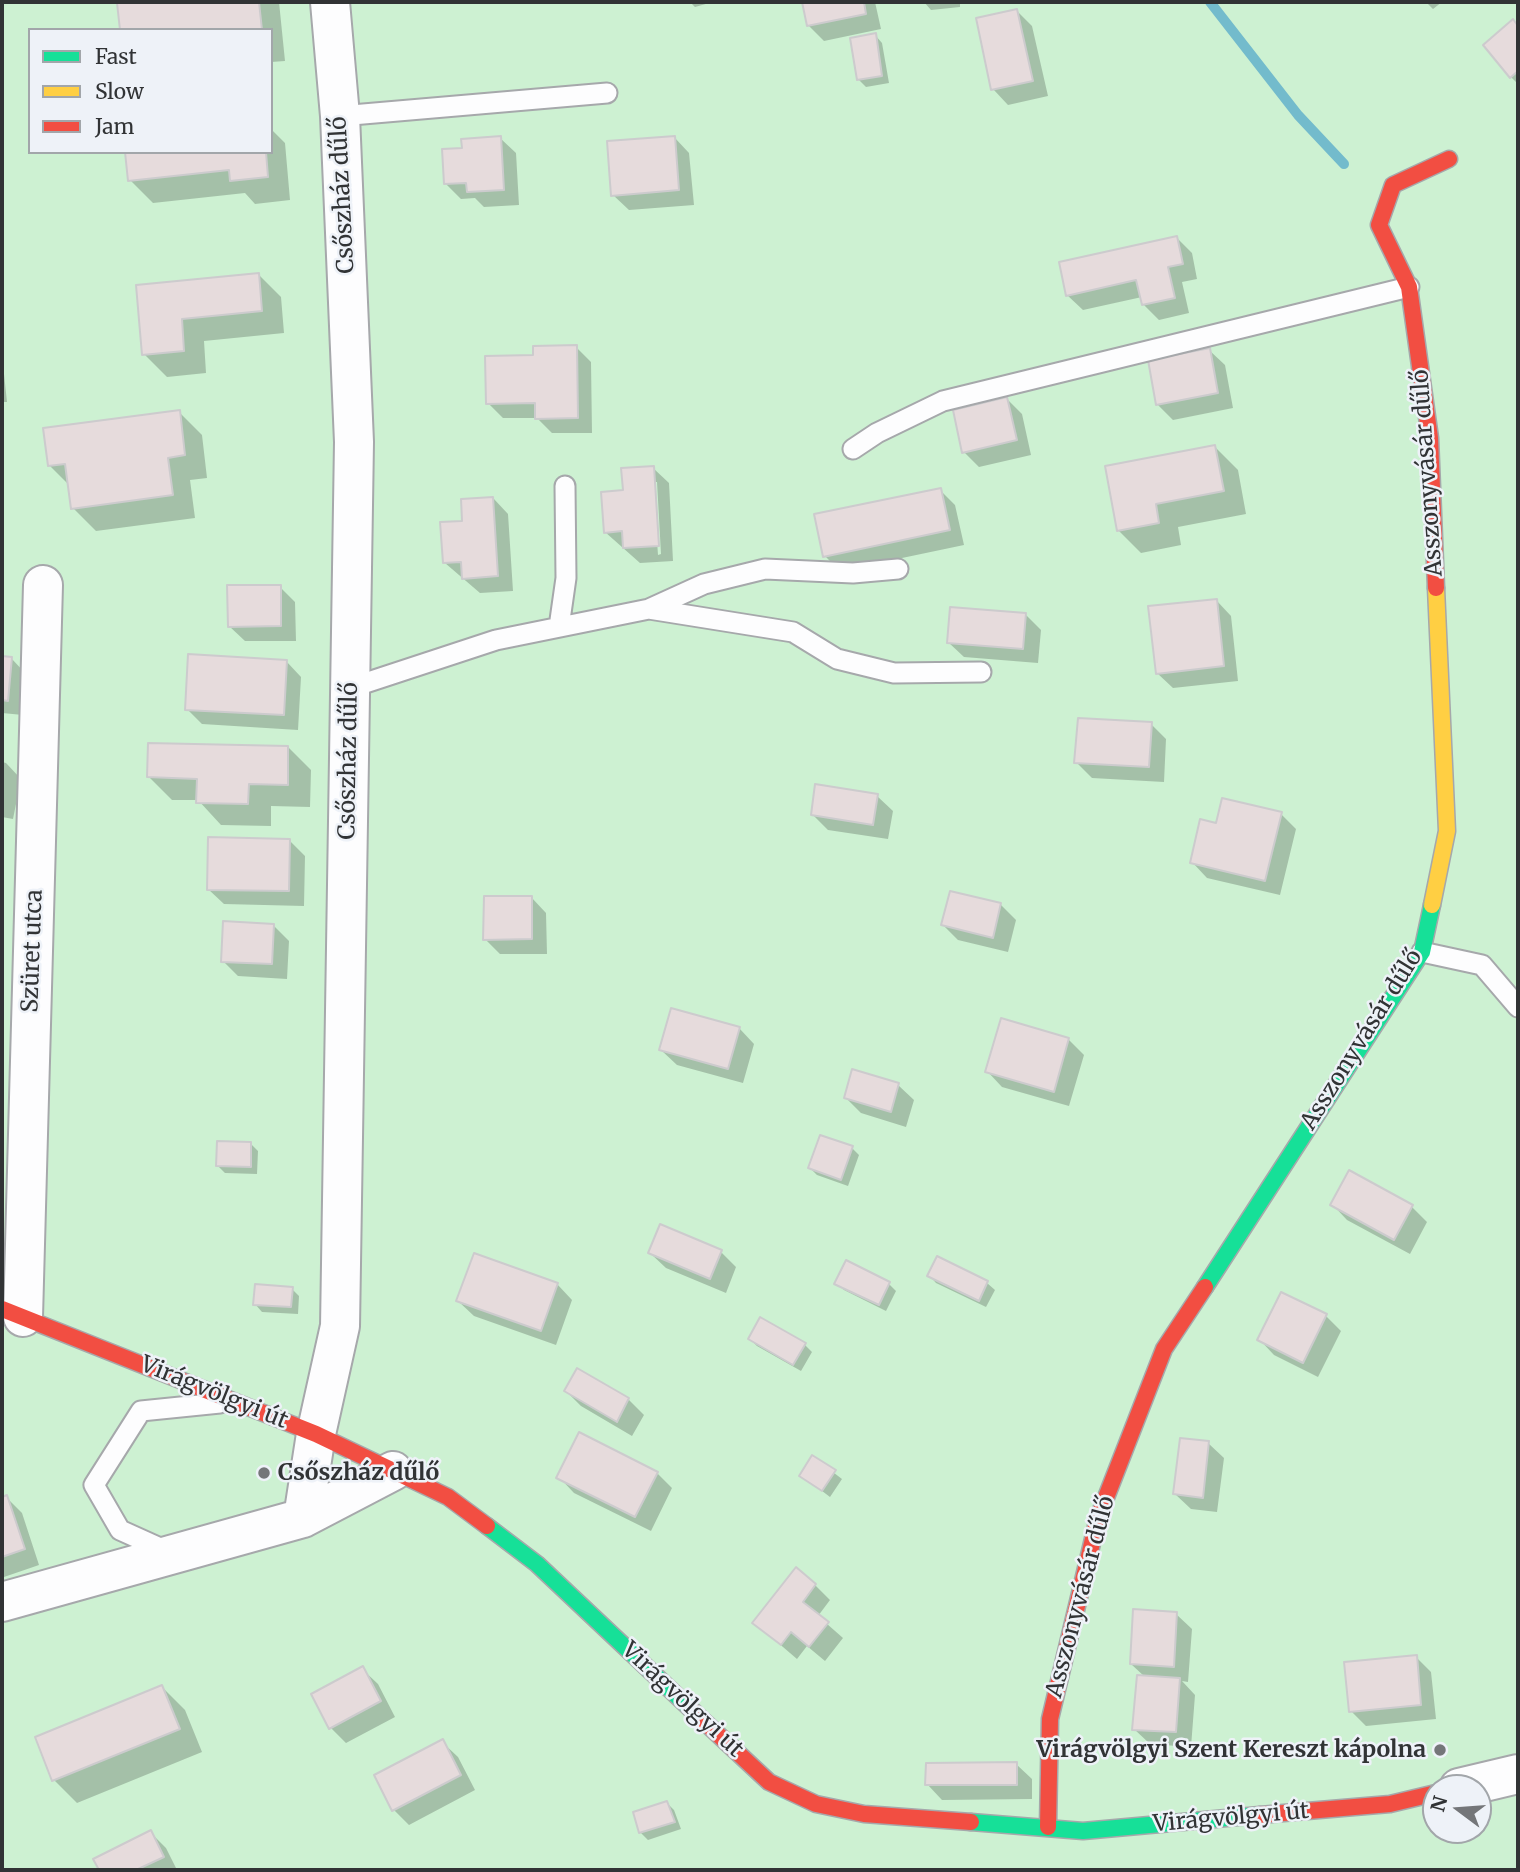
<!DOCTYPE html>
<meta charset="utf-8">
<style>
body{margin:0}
#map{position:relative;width:1520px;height:1872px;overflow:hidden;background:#f0f3f6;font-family:Merriweather,serif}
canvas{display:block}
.frame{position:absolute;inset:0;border:4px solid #313335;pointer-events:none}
.legend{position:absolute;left:28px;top:28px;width:245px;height:126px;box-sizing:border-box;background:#eef2f8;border:2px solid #a2a6aa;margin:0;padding:9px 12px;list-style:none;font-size:21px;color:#313335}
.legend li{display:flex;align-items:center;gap:14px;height:35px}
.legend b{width:35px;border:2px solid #a2a6aa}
.north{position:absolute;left:1422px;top:1774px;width:70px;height:70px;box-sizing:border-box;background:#eef2f8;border:2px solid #a2a6aa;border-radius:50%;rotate:286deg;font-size:19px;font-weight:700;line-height:28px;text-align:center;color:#313335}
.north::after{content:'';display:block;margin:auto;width:24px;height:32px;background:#747679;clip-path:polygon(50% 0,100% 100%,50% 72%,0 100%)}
</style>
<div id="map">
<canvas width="1520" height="1872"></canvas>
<div class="frame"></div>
<ul class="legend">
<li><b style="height:9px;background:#16e098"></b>Fast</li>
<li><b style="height:9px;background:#ffcf43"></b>Slow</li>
<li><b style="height:9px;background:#f24e42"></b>Jam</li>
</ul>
<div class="north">N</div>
</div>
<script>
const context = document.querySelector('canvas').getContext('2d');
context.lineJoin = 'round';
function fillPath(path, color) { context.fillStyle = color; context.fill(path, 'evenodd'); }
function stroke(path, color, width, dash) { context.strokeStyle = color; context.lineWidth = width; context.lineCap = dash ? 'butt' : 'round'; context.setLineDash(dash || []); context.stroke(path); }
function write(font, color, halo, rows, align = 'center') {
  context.font = font + ' Merriweather,serif'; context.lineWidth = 5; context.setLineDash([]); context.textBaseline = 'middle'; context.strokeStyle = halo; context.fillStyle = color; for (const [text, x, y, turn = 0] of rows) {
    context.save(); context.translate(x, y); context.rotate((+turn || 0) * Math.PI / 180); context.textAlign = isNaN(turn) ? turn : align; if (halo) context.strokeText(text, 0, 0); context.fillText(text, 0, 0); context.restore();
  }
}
const green = new Path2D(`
 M2,2H1518V1870H2ZM30,30H271V152H30ZM1436,1788H1478V1830H1436Z`);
const shadow = new Path2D(`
 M151,2H279L285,61L271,62V30H121L119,5Z
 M690,2H713L695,7Z
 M804,2H875L881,29L824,41L808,25Z
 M924,2H960V7L931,10Z
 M1426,2H1442L1433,9Z
 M1017,11L1032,26L1048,96L1008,105L993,89Z
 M1513,22L1518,27V84L1511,77Z
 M875,35L882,43L889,83L866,87L858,79Z
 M271,129L285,143L290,200L255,204L245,193L153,203L130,180L127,152H271Z
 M674,137L689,153L694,205L629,210L613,195Z
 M500,138L516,153L519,205L484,207L475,198L461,199L446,184L463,150Z
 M1177,238L1192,253L1197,279L1182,282L1189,313L1159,320L1144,305L1142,297L1083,310L1067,295Z
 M258,274L281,297L284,333L204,341L206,373L167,377L144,354L138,286Z
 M576,347L591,362L592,433H552L537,418H503L488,403L535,357Z
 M1209,350L1225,365L1233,408L1173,420L1158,405Z
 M2,355L7,402H2Z
 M1007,399L1022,414L1031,455L979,467L964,452Z
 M179,412L202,435L207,478L190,480L195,518L96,531L73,508L70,486L49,465Z
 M1215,447L1238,470L1246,514L1178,527L1181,545L1141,553L1118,530Z
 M653,468L669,483L673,561L640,563L605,532L625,492ZM653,482H657L661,554L658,555Z
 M940,490L955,505L964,545L840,571L825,556Z
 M493,498L508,514L513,591L480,593L445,563L464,522Z
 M280,587L295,602L296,641H245L229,626Z
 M1216,600L1231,616L1238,681L1173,688L1157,673Z
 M1025,614L1041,630L1038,663L964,657L948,642Z
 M2,658H11L26,674L23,715L2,713Z
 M286,661L301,677L298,730L202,724L187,709Z
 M1151,724L1166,739L1164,782L1092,778L1076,762Z
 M288,747L311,770L310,807L271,806V826L221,825L198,800H172L149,777Z
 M2,762L6,763L21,779L13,819L2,817Z
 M877,796L893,811L888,839L828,830L813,815Z
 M1281,814L1296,829L1280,895L1207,878L1192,862Z
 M290,841L305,856L304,906L224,904L208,889Z
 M531,897L546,913L547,954H500L485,939Z
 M1000,904L1016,920L1008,952L958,940L943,925Z
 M273,925L289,941L287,979L238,976L223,961Z
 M739,1028L754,1044L743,1083L677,1065L661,1050Z
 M1068,1039L1084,1055L1069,1106L1002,1087L987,1071Z
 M898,1085L914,1100L906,1127L861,1113L846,1098Z
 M251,1144L258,1151L257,1174L225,1173L218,1166Z
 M852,1148L859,1155L848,1186L817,1175L810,1168Z
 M1349,1172L1412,1207L1427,1222L1410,1254L1347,1220L1332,1204Z
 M721,1252L736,1267L726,1293L666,1268L650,1253Z
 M937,1258L987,1283L995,1290L986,1307L936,1283L929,1275Z
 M837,1283L889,1284L896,1291L886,1311L844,1290Z
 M557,1284L572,1300L556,1345L474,1316L458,1301Z
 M292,1289L299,1296L298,1314L262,1312L255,1304Z
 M1326,1316L1341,1331L1318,1377L1274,1355L1259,1339Z
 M750,1339L805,1345L812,1352L801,1371L757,1346Z
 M578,1371L628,1399L644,1415L632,1436L581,1406L566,1391Z
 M1208,1443L1224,1458L1217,1512L1191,1509L1175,1494Z
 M813,1457L842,1479L830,1497L801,1475Z
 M657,1473L672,1488L651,1531L574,1493L559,1477Z
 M6,1497L22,1513L39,1565L4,1577L2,1575V1499Z
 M815,1585L830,1600L818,1616L843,1638L825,1661L807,1646L797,1659L755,1623Z
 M1176,1614L1192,1629L1188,1682L1182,1681L1195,1695L1191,1747L1150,1744L1134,1729L1145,1677L1131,1664Z
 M1416,1657L1431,1672L1436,1719L1366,1726L1351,1711Z
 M362,1669L378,1684L395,1717L346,1743L331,1728L313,1695Z
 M162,1687L185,1710L202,1752L77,1803L54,1780Z
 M442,1742L458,1757L475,1790L409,1825L394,1810Z
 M1016,1764L1032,1779V1799L942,1800L927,1784Z
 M667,1803L674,1810L681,1829L648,1840L641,1833L635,1813Z
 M151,1833L166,1848L177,1870H101L95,1860Z`);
const stream = new Path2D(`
 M1210,2L1298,115L1344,164`);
const building = new Path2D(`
 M133,2H259L262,30H120L117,3Z
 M802,2H864L866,14L807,26Z
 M1017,9L1033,81L991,90L976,18Z
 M1513,19L1518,26V71L1510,78L1483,45Z
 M876,33L882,76L857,80L850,38Z
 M501,136L504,190L467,192L466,183L444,184L442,149L462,148L461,139Z
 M675,136L679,190L611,196L607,141Z
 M125,152H266L268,177L230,181L229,170L128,181Z
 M1177,236L1183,264L1168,267L1175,298L1142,305L1136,280L1066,296L1059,262Z
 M259,273L262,311L182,319L184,351L142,355L136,285Z
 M577,345L578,418L535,419V403L486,404L485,356L533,355V346Z
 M1210,348L1218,393L1156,405L1148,360Z
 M1007,397L1017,440L962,453L953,410Z
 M180,410L185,455L168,458L173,495L71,509L65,464L48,466L43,428Z
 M1215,445L1224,491L1156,504L1159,523L1117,531L1105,466Z
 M654,466L659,546L623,548L622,531L604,533L601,492L623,490L621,468Z
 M941,488L950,530L823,557L814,514Z
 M493,497L498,576L462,579L461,562L443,563L440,522L462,521L461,499Z
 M227,585H281V626L228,627Z
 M1217,599L1224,666L1156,674L1148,606Z
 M950,607L1026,613L1023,649L947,643Z
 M188,654L287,660L284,715L185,710Z
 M2,656L12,657L8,701L2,700Z
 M1078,718L1152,722L1149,767L1074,763Z
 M148,743L288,746V785L249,784L248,804L196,803L197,779L147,777Z
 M815,784L878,794L873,825L811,815Z
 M1222,798L1282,812L1265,881L1190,863L1200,819L1216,823Z
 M208,837L290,839L289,891L207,890Z
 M950,891L1001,903L993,938L941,925Z
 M484,896H532V939L483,940Z
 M223,921L274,924L272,964L221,962Z
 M671,1008L740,1027L728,1069L659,1050Z
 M1001,1018L1069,1038L1054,1092L985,1072Z
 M852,1069L899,1083L891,1112L844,1098Z
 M820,1135L853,1146L841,1180L808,1168Z
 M217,1141L251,1142V1167L216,1166Z
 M1349,1170L1413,1205L1394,1240L1330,1205Z
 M660,1224L722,1250L710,1279L648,1253Z
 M474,1253L558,1283L541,1331L456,1301Z
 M937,1256L988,1281L979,1301L927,1276Z
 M846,1260L890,1282L879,1305L834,1284Z
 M255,1284L293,1287L291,1307L253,1305Z
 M1281,1292L1327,1314L1303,1363L1257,1340Z
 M760,1317L806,1343L793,1365L748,1339Z
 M577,1368L629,1398L617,1422L564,1391Z
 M579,1432L658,1472L635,1517L556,1478Z
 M1180,1438L1209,1441L1203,1498L1173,1494Z
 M812,1455L836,1470L822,1491L799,1476Z
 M7,1495L25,1549L2,1557V1497Z
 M796,1567L816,1584L803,1602L829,1622L809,1647L791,1632L781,1645L752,1623Z
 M1133,1609L1177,1612L1174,1667L1130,1664Z
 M1417,1655L1421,1705L1349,1712L1344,1662Z
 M363,1666L381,1701L329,1729L311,1694Z
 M1137,1675L1180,1678L1176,1732L1132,1730Z
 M162,1685L180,1729L52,1781L35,1737Z
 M443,1739L461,1775L392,1811L374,1775Z
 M1017,1762V1785H925L926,1763Z
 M667,1801L675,1822L639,1833L633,1812Z
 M151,1830L164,1857L136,1870H99L93,1859Z`);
const lane = new Path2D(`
 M340,116L607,93
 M853,449L877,433L943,401L1409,287
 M649,609L793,632L837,659L894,673L981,672
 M559,627L566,578L565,486
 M350,688L496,640L649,609L704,584L765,569L853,573L898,569
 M1422,952L1482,965L1518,1007
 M171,1553L120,1530L94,1485L141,1411L220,1403`);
const street = new Path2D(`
 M23,1317L43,585
 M303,1518L316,1434L340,1326L354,442L340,116L330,2
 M2,1602L303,1518L393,1471
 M1459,1788L1518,1774`);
const fast = new Path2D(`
 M1205,1287L1422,952L1432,905
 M487,1526L537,1564L694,1712
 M971,1822L1083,1831L1260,1815`);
const slow = new Path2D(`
 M1432,905L1447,831L1436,588`);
const jam = new Path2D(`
 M1436,588L1430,438L1409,287L1379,225L1393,185L1449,159
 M2,1309L316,1434L448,1497L487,1526
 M694,1712L769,1782L816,1804L864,1814L971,1822
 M1260,1815L1390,1804L1436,1793
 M1048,1827L1050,1719L1098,1518L1164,1349L1205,1287`);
const markers = [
 [264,1473,7,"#747679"],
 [1440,1750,7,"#747679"]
];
const streetNames = [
 ["Csőszház dűlő",343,195,-93],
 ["Asszonyvásár dűlő",1428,473,-94],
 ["Csőszház dűlő",349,761,-89],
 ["Szüret utca",33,951,-88],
 ["Asszonyvásár dűlő",1362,1040,-58],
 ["Virágvölgyi út",214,1393,22],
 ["Asszonyvásár dűlő",1081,1597,-75],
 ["Virágvölgyi út",682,1700,43],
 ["Virágvölgyi út",1231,1818,-5]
];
const poiNames = [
 ["Csőszház dűlő",278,1473],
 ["Virágvölgyi Szent Kereszt kápolna",1426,1750,"right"]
];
fillPath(green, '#cdf1d2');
fillPath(shadow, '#0003');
stroke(stream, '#73bbcc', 10);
fillPath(building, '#e6dbdc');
stroke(building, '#cccbcd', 2);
stroke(lane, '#a6a8ab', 23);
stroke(street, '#a6a8ab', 42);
stroke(fast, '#a6a8ab', 19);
stroke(slow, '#a6a8ab', 19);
stroke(jam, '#a6a8ab', 19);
stroke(lane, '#fdfdfe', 19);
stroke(street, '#fdfdfe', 38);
stroke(fast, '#16e098', 16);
stroke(slow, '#ffcf43', 16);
stroke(jam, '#f24e42', 16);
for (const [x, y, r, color] of markers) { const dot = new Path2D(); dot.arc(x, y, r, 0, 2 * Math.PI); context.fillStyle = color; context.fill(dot); stroke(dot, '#eef2f8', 2.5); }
write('23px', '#313335', '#eef2f8', streetNames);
write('bold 23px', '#313335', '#eef2f8', poiNames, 'left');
</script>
